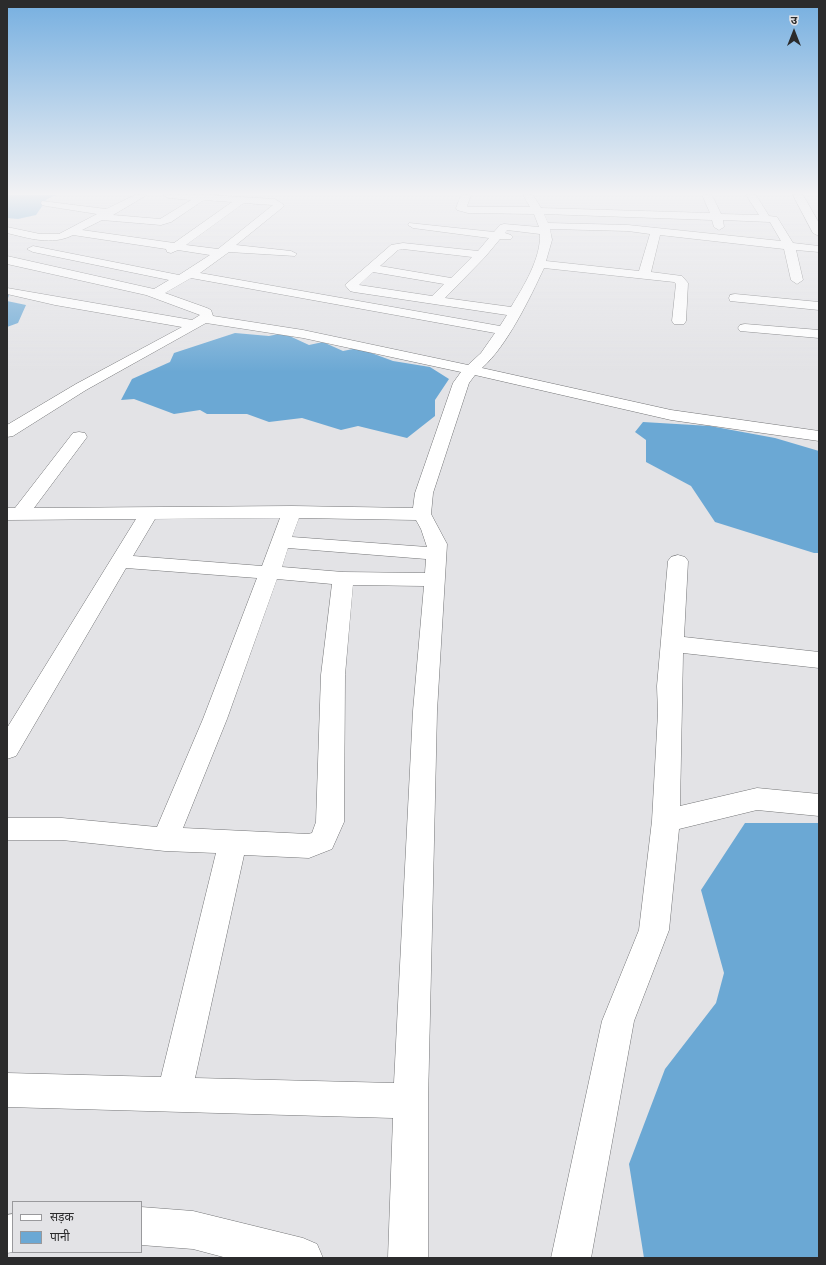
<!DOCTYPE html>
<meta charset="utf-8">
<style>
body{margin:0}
#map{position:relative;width:826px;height:1265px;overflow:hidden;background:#e3e3e6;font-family:Lato,"Noto Sans Devanagari",sans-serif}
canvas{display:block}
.frame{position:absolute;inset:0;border:8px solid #2b2b2c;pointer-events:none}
.legend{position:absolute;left:12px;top:1201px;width:130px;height:52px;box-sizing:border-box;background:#e3e3e6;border:1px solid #99999c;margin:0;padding:5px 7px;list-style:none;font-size:12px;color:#2b2b2c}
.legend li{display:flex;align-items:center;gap:8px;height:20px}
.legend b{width:20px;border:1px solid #99999c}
.north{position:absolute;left:774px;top:12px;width:40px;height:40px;-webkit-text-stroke:3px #e3e3e6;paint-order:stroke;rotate:0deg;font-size:11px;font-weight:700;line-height:16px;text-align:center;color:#2b2b2c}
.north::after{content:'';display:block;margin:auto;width:14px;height:18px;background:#2b2b2c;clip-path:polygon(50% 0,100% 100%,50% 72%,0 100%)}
</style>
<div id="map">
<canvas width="826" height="1265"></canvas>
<div class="frame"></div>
<ul class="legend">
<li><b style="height:5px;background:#fff"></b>सड़क</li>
<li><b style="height:11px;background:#6ba8d4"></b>पानी</li>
</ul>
<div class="north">उ</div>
</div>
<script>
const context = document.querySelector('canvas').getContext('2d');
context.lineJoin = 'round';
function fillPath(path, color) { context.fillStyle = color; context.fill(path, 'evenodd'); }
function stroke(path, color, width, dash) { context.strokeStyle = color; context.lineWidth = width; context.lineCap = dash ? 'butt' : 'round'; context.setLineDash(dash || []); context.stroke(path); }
const water = new Path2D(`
 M7,195H57L47,199L36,215L18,219L7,218Z
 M7,294L9,295L7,301L26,305L18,323L7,327Z
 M235,333L269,336L283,333L309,345L323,342L343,351L358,348L393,361L430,367L449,379L435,400V416L407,438L358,426L341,430L302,418L269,422L247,414H207L200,410L174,414L134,399L121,400L132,379L170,362L174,353Z
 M643,422L710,426L775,438L819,451V553H814L715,522L691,486L646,462V440L635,432Z
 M745,823H819V1258H644L629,1164L665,1069L716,1003L724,973L701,890Z`);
const minor = new Path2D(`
 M135,195H147L113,215L160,219L191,200L168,198L163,195H211L275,199L284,205L283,207L236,245L291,251L297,254L295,256L229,252L200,273L500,326L507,315L354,292L350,291L345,285L391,245L403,243L478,251L489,238L413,228L408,225L409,223L494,232L500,225L504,224L539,227L534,214L468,213L457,210L456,208L461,195H471L467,206L468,207H530L523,195H533L541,208L710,213L702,195H712L721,214L759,215L746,195H756L769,216L777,217L793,243L819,246V252L796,250L803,280L797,284L791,280L784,249L660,235L651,272L682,276L688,283L686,321L684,324H674L672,321L676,284L674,282L544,268C530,298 507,346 482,368L671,410L819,431V441L671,420L475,375L469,383L433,493L431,514L447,544L437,711L428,1101V1258H388L393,1118L7,1107V1073L161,1077L216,853L165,851L62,840H7V818H62L157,827L203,719L257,578L126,568L16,756L7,759V728L136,519L7,520V508H15L73,433L79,432L85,433L87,437L34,508L292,506L413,508L415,493L453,383L461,372L303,338L206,323L86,390L13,436L7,437V425L76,384L182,327L55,305L7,294V288L192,320L200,315L146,295L7,264V256L154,289L169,280L33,252L27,249L33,246L179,275L210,255L178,250L171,253L167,252L166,249L73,235C52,246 28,238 7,233V227L40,234H59L97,214L46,206L42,205L41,203L42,201L106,209ZM204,200L232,202L174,243L82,230L102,220L161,225L171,222ZM244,203L273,205L218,249L186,245ZM544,214L712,220L714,227L719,230L724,227L723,220L770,222L781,241L628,225L548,223ZM550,229L628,231L650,234L639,271L546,261L552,240ZM507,230L540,234C541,258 524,286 511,307L445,298L485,257L500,239H511L513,237L511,235L505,233ZM403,249L472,257L451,278L380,266L398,250ZM373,272L444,284L432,296L359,285ZM191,278L495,333L481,353L468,365L303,330L213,316L211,310L207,308L165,293ZM280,518L262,566L133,556L155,519ZM299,518L416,520L421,529L427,547L292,537ZM288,548L426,559L425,573L343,572L282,567ZM277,579L332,584L321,675L316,822L312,833L308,834L183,828L227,719ZM353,585L424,586L413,711L394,1083L195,1078L244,855L309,858L332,849L344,822L345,675Z
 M793,195H803L819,223V236L813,233Z
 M735,294L819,302V310L730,301L729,298L730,295Z
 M745,324L819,330V338L740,331L738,328L740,325Z
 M678,555L685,557L688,561L684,637L819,652V668L683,653L680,806L757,788L819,794V816L757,810L679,829L669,930L634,1021L591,1258H551L602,1021L639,930L652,821L658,713L657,686L668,561L671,557Z
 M141,1207L193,1211L303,1238L317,1244L323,1258H227L193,1249L141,1245Z
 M13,1214L14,1252L7,1253V1215Z`);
fillPath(water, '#6ba8d4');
stroke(minor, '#747577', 1);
fillPath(minor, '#fff');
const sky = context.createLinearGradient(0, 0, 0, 372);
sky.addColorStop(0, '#76afe0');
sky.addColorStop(0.52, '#f2f2f4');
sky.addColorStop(1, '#f2f2f400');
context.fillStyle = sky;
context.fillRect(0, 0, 826, 372);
</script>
